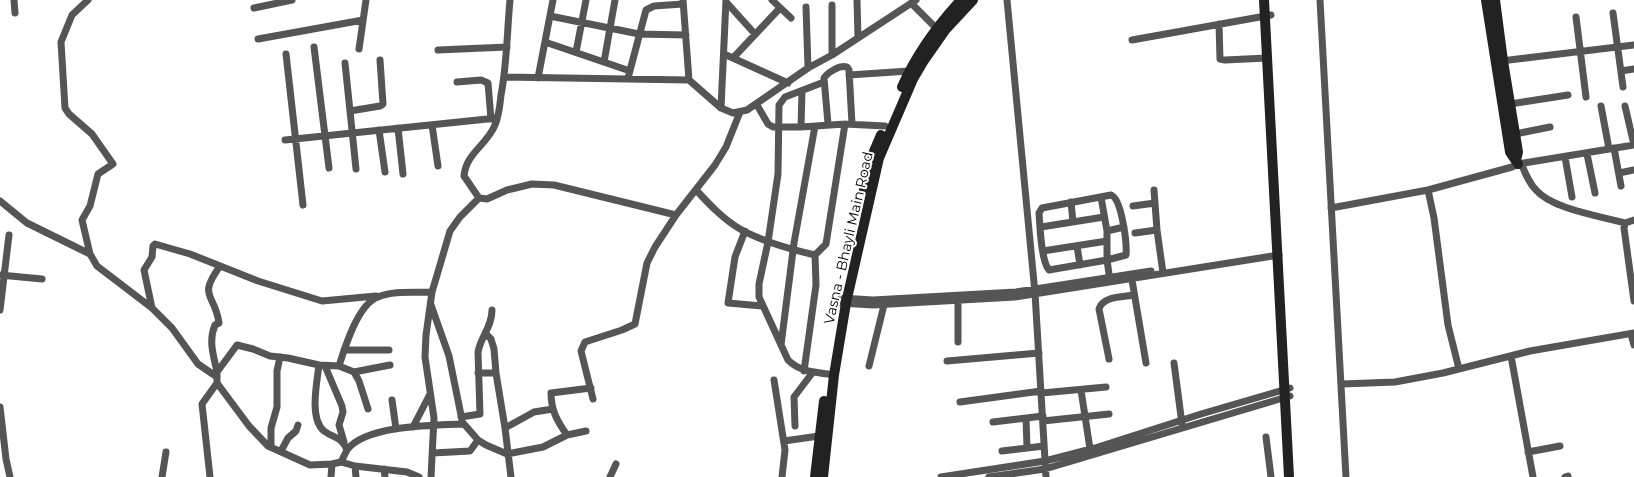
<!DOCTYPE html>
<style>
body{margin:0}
canvas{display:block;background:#fff}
</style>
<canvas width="1634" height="477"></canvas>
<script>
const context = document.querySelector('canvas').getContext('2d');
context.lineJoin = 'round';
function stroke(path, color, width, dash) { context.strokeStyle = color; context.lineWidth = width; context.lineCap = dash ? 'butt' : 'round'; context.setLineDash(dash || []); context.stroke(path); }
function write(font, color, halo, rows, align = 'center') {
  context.font = font + ' Montserrat,sans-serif'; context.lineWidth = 4; context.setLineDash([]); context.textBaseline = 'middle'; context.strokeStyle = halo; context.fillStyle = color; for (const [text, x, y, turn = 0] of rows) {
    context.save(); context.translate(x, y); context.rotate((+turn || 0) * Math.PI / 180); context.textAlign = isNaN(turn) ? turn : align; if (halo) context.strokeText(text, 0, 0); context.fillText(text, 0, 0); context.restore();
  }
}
const street = new Path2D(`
 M14,0L15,13
 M88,0L72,15L61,42L65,108L69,114L92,134L113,164L98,174L90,206L82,220L90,254
 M510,0C507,32 507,64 501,95C500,105 499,116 495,125C487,145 466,153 464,176L479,198L487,199L507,190L532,184L554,185L676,215
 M683,0L689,80
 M772,0L791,18
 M857,0L858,38
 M1007,0L1035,293L1046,477
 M1320,0L1346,477
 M726,2L755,34
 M911,3L937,29
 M832,5V55
 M806,7L808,68
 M254,8L292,0
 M1613,13L1623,87
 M550,16L639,34L686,35
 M1576,17L1586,97
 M1219,24L1220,59L1225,60L1267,58
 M258,39L363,20
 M1132,40L1271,15
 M545,42L630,71
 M314,47L329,168
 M359,49L366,0
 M438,50L507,47
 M576,52L586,0
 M286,54L303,205
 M724,54L788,83
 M733,58L780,8
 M1501,61L1634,45
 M604,62L615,0
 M345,63L356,169
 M1621,71L1634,69
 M849,75L909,71
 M504,77L689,80L721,108L733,113L747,110L808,68L832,55L916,0
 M538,78L553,0
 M628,78L646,10L654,6L683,4
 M457,82L481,80L488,83L491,119
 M824,82L785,97L779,105L778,174L768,242L759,284V297L788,360C801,373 817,372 834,375
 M1510,104L1568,95
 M757,105L768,124L773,127H801L845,124L885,126
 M1601,106L1609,149
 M1625,106L1634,145
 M721,108L726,0
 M350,111L380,106L383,104L380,60
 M828,124L824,78C828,72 840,65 847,67L849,70L852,124
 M432,125L438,166
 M801,127L802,91
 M398,128L403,174
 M379,130L385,172
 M1515,134L1550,127
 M285,140L497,118
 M1614,148L1621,186
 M1587,154L1595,193
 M1565,157L1572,197
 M1521,163C1525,173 1529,183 1536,190C1552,209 1600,216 1625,223
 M1619,173L1634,170
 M696,190C709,204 723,219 740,229C763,242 789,249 815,255
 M1154,190L1157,230L1163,273
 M1428,190L1434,218L1448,325L1459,369
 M1111,195C1122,199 1127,244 1126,255L1107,260L1049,270C1041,261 1040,226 1039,213L1042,208Z
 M1101,197L1107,231V260L1110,281
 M0,201L27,223L90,254L97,266L152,308L172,328L198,364L217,377
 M1071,202L1073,222
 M1133,206L1155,203
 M1331,208L1428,190L1512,167L1518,164L1634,145
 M1634,220L1625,223L1624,228L1634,301
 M1041,227L1104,217
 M745,231L735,257L728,303L762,306
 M1107,231L1124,227
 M1135,233L1157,230
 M1077,246L1080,265
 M1043,251L1107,241
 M1131,274L1146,363
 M0,275L42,279
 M841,298L873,300L1016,292L1151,271
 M958,300V342
 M840,303L873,305L1015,297L1279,255
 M431,305L449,356L462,420
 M152,308L144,270L152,257L153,246L155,244L190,254L258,281L322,301L376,296
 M0,310L9,235
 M486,334L491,339L494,349L496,373L505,428L511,477
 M1631,334L1634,345
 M781,345L794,243L815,126
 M344,350H389
 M1511,356L1533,477
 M1109,359L1099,309C1103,296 1122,297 1134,295
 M947,361L1039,353
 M1174,363L1182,424
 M319,365C317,382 309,419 324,431C335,439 341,436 347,450L341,462
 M325,366L342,406L343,412L339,425L344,442
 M339,366L354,372L359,381L368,409
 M869,366L884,305
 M804,371L816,285L815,255L826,244L845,124
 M217,372C214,357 208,341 215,325L219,323C215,293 197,298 220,266
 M354,372L390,365
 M478,373H496
 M774,380L785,450L782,477
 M1342,384L1395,382L1443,373L1530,351L1634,333
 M1081,390L1090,449
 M1042,393L1106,387
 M593,399L581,351L585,342L622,330L635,324L647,263L655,247L676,215L715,165L726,147L740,112
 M392,400L396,429
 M960,402L1041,391
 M0,407L6,459L10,477
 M461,417L480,414L478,352C481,336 492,327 492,310
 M1026,418L1027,448
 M1043,421L1109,414
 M993,422L1043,416
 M795,426L794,397L813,372
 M413,427L430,394
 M505,428L534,412L553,409
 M567,435C557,421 551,410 551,393L591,388
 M1266,437L1271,477
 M784,441L819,436
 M271,447V428L277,407V371L280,357
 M347,450C365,425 435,425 464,424L478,440L486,445L507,454L543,447L567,435L586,431
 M281,451L288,438L296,431L298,425
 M1002,451L1044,446
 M1528,452L1560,446
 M433,453L470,451L478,440
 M332,464L310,465L268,446L249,426L217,383V372L237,345L253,349L270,356L288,358L319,365L339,366C345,347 358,304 378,297C394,290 415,293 432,292
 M355,466L356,477
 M384,469L385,477
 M162,477L166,452
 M210,477L202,404L217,383
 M331,477L332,464L341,462L355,466L407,472L419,477
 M431,477L434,418L425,357L426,335L432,292L450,231L460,217L479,198
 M610,477L616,464
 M941,477L1045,461L1095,448L1201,414L1290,388
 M989,477L1045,469L1290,396
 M1565,477L1568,476`);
const secondary = new Path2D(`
 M1264,0L1289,477
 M1486,0L1510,152L1518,164
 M1495,0L1503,61L1518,152L1516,160
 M902,87C916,55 937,26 961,0
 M864,190L872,156L881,135
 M815,477L824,401
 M823,477L834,375L846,303L879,158L913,79L923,62L946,29L973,0`);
const streetNames = [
 ["Vasna - Bhayli Main Road",849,238,-77]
];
stroke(street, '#555', 7);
stroke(secondary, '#222', 10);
write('14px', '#000', '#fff', streetNames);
</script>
